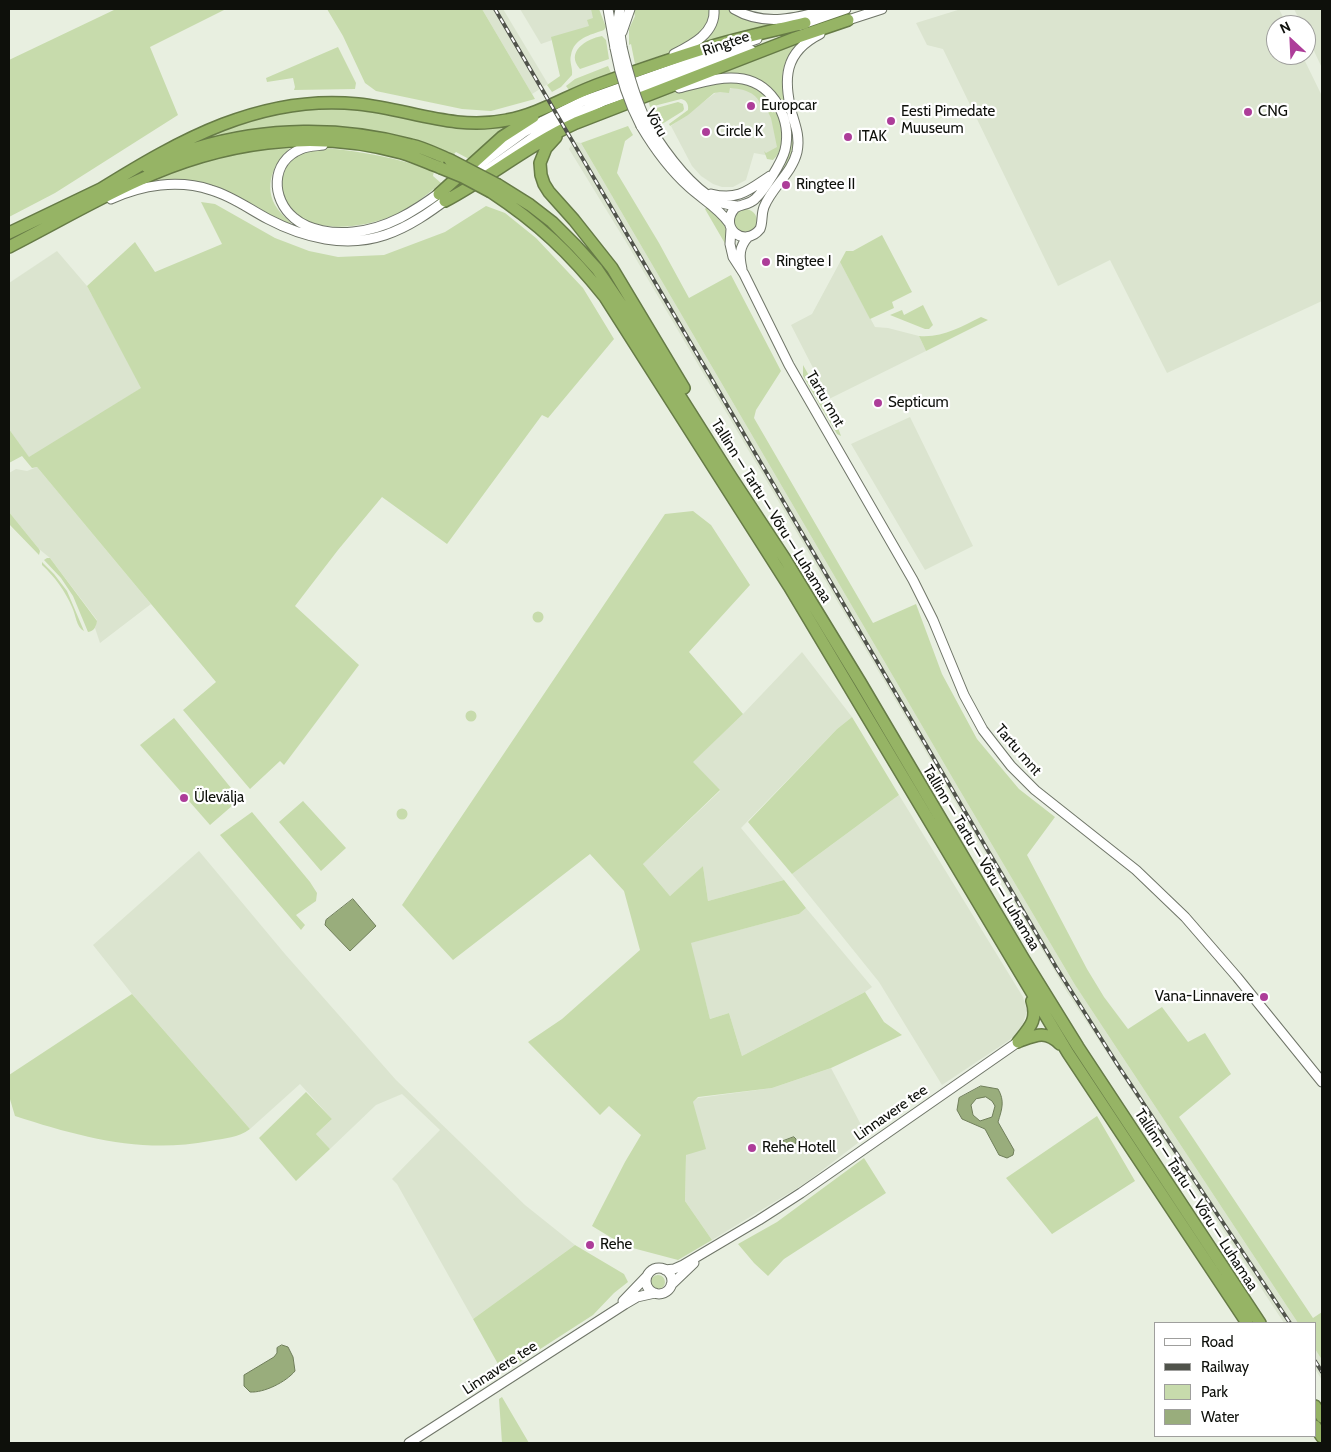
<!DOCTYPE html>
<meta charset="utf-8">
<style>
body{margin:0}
#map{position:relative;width:1331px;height:1452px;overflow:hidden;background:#e8efe0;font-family:Cabin,sans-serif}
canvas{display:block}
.frame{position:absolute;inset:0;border:10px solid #0e100b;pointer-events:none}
.legend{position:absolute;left:1154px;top:1322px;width:162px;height:115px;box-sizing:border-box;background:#fff;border:1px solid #9f9f9d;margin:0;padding:6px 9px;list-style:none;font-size:15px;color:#0e100b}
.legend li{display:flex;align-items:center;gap:10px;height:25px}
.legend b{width:25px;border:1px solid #9f9f9d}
.north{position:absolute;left:1266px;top:15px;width:50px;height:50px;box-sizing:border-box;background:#fff;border:1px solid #9f9f9d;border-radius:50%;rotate:335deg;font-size:14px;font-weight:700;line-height:20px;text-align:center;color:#0e100b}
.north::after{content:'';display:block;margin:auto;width:18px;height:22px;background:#ad3d99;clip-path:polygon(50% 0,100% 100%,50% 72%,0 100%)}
</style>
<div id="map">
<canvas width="1331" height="1452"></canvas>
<div class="frame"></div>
<ul class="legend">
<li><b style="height:6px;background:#fff"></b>Road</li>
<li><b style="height:6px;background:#50534b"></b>Railway</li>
<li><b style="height:14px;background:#c7dbac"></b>Park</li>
<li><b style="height:14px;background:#99ad7c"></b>Water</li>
</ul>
<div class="north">N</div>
</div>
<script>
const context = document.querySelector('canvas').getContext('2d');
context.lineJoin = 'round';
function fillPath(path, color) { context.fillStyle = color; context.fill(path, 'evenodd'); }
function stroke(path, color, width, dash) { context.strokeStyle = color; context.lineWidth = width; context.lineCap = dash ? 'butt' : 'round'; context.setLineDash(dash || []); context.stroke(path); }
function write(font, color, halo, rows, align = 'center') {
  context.font = font + ' Cabin,sans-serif'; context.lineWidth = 4.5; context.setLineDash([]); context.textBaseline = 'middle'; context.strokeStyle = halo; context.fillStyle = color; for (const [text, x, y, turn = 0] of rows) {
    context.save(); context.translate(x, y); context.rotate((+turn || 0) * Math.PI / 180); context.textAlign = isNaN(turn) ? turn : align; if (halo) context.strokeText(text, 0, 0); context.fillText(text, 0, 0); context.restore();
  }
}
const built = new Path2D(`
 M482,9H503L548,84L532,94Z
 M520,9H592L597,24L541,44Z
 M961,9H1279L1287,25H1276V55H1302L1322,96V301L1167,373L1110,260L1058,286L943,49L927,45L916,23Z
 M1294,9H1322V68L1306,34V25H1302Z
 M741,86L756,92L773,117L778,149L765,155L754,153L746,180L733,187H722L713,184L701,176L692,166L671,126L718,91Z
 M576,142L581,143L959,789L1075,985L1298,1323H1284L1067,992L626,242L569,149L571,145Z
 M57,251L87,286L142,388L29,458L9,429V283Z
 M840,262L875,327L888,328L919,336L926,351L829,399L791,325L812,314Z
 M910,417L973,546L925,570L851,444Z
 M37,467L151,604L100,643L95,628L97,620L50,558L39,549L9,512V473L16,469L27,471Z
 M802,652L852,717L837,729L741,828L784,880L708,901L703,866L670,896L643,864L720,791L692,762L743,714Z
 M899,795L1023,997L1027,1011L1020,1033L942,1085L879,982L792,874Z
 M199,851L285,954L396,1080L525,1205L575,1245L473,1319L397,1184L392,1179L440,1130L402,1094L376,1105L330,1149L316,1134L332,1119L300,1084L250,1129L132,994L93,945Z
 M806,908L872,987L865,992L742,1056L729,1013L710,1019L690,943L799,914Z
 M831,1068L867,1136L804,1184L712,1240L685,1201L686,1156L693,1102L698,1098L772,1088Z
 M1315,1349L1322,1360V1380L1315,1369Z`);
const green = new Path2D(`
 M116,9H226L150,47L178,115L55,193L9,217V60Z
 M327,9H482L535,99L491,111L462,109L376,91L365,83L343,36Z
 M591,9H599L606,27L604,30C590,35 574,38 571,55C569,62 573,68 572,75L561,87L552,92L547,85L560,76L551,37L589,26L587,20L593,18Z
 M633,9H709C710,44 662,55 635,64L631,44L629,45V29L635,16Z
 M716,9H729L743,18L755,22H780V25L694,48Z
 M602,36L606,40L609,59L580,69C565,52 586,39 602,36Z
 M801,41C760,80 800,110 793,150C790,167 777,180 767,193L765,191C772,181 783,171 787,159C795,137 783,93 760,81C748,74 733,76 719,76L718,73Z
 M338,47L356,83L355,89L294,90L295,87L293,78L267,82L266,78Z
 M608,66L611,73L569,90L566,86L575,79Z
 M733,81C744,83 756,84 765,93C780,106 790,146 773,160L767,159L764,151L766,153L777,147L771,118L766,108H761C759,92 743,89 730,88L729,93L720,92L714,93L688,115L670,126L669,124L688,110C689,104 686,100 681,99L650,107L648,99L712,83Z
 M678,102L683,104L684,109L683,111L662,124L656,123L654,120L657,118L653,109Z
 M344,106L387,112L518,121L469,159L456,152L453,155L301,127H272L236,134L183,147L212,132L272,113Z
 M628,126L633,135L625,141L617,173L659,243L689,298L731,275L781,371L756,410L754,418L873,623L916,604L942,674L977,739L1019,789L1055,817L1027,855L1087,969L1104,997L1128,1029L1162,1007L1188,1042L1205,1033L1231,1074L1179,1117L1313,1318L1322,1312V1360L1315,1349V1323H1298L1075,985L959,789L581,143Z
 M295,145C276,157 263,183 275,205C279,212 285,217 291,223L289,226C256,206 218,180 178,180C166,180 155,182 143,183L178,168L243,150Z
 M323,148C362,151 397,158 434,171L433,176L441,183C425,196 410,209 390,217C365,226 331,232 305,220C279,207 273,172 298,155C306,150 314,149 323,148Z
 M201,202L215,204L275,238L309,251L338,257L384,255L445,232L486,206L505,213L536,238L583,288L614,339L548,418L542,415L447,544L382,497L338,550L295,606L359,665L284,765L280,761L250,789L183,710L216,682L37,467L32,468L22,456L9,463V429L29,457L141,388L87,286L135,242L155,272L222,244Z
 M707,207C727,221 726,223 727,247L705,209Z
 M733 221a12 12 0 1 1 24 0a12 12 0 1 1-24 0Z
 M882,235L912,292L892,302L894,308L870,319L840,262L846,251H853Z
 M923,305L933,325L929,329H925L890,315L902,310L904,315Z
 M981,317L988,320L926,351L919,336C943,338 960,327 981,317Z
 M803,365L837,425L841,436L837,434L803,376Z
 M693,511L711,525L750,585L689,652L743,714L693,762L720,790L643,864L670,896L703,866L708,901L784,880L806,908L799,914L691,943L710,1019L729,1013L742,1056L865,992L884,1022L902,1035L831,1068L772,1088L698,1097L693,1102L706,1149L686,1155L685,1201L712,1240L678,1260L625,1246L592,1226L625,1162L641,1135L609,1106L600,1115L528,1042L562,1019L640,950L624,891L590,854L453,960L402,905L665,514Z
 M9,512L39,549L40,551L39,555L9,524Z
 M47,558H50L97,621C96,627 94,631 88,632L73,596L61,578L44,560Z
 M42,562L54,574L67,591L84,631C76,627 76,615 72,607C65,591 55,577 42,565Z
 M532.5 617a5.5 5.5 0 1 1 11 0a5.5 5.5 0 1 1-11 0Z
 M465.5 716a5.5 5.5 0 1 1 11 0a5.5 5.5 0 1 1-11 0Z
 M852,717L899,795L792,874L748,822L837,729Z
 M174,718L240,799L210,825L140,745Z
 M303,801L346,848L321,871L279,822Z
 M396.5 814a5.5 5.5 0 1 1 11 0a5.5 5.5 0 1 1-11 0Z
 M252,812L310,882L317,893L316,901L296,915L305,925L301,930L220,835Z
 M132,994L250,1129C238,1138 225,1138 210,1141C142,1154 80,1137 15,1116L9,1096V1075Z
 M306,1092L332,1119L316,1134L330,1149L296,1181L259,1138Z
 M1097,1116L1135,1181L1052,1234L1006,1178Z
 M864,1158L886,1193L784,1259L768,1276L754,1263L738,1244L777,1222Z
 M575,1245L624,1274L628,1282L614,1293L593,1315L503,1373L473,1319Z
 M651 1282a7 7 0 1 1 14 0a7 7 0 1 1-14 0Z
 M502,1397L529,1443H502L499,1399Z`);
const water = new Path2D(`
 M353,899L376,926L350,951L325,925L326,920Z
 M981,1086L998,1089C1005,1101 1002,1109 998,1122L1014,1150L1013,1155L1007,1158L999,1155L985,1129L962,1119L957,1110L959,1098ZM986,1097L992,1101L995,1106L992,1117L980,1121L973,1115L971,1105L976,1099Z
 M794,1137L796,1139V1143L781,1150L778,1143Z
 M282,1345L288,1347L293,1357L295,1371C286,1382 264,1393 250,1392L244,1386V1375L274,1357L277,1353V1348Z`);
const secondary = new Path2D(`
 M608,9L615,48
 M620,9L618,20L622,47
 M734,9C764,27 798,18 829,9
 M842,22L882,9
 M800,25L846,9
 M622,32L630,9
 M674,54C692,45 716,33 714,9
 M679,88C699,83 722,75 743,79C774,85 792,120 785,150C782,162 764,191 755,199C749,205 741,204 735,208C718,227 744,249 760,229C763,222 761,215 764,207C772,187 792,173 797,152C800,138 796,127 792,114C783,79 784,52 820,34
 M647,123C663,149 687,184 715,200C721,204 730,205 738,206
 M641,126C654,148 669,169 689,187C702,199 719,208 729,223
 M323,145C316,146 308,146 301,149C270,162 271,199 294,218C309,231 334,234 353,232C387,229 415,211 442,191
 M473,169L524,132L543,121L583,101L757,39
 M483,173L545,129L604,101L751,50
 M711,194C738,201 749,190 770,176
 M111,199C142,185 178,179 211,190C232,196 249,209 268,219C304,238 346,248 385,235C409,227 430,212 450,197
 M731,229L730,244L733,257L744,274L789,365L913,580L933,620L964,695L983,730L1011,766L1035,790L1136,870L1185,917L1237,977L1322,1082
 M742,269C739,256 739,247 748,237
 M646 1281a13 13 0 1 1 26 0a13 13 0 1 1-26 0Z
 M665,1270L674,1269L683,1265L759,1220L801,1193L1018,1042
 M671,1285L694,1263
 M623,1301L647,1276
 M409,1443L625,1304L637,1297L655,1293`);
const highway = new Path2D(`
 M556,137L546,148L540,163L541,175L544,184L549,192L574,220L612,268L684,388
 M147,167C163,161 179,153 196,148C266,127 341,126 411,145C425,148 438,155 450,160
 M498,185L530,205L552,222L576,246L597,269L629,316L731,477L785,559L860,682L1023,958L1078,1047L1260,1323
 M101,189C180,140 261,94 358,104C409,109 454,131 507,120C540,114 570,94 602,83C636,71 671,59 706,48C738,38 772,31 805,23
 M491,192C538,223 570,253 605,297L789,586L1068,1053L1247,1323
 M439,194L502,137L533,117
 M445,201C490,177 530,144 576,123L795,38L848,20
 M9,233L107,186
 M9,247C52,225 93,201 137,181C221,142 312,128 402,153C415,157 428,163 441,168
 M1020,1041C1036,1035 1046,1030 1060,1044
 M1018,1042C1030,1027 1038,1020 1032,1001
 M1315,1406L1322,1417
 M1315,1426L1322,1437`);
const rail = new Path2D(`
 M495,9L1056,967L1117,1064L1290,1323
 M1315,1361L1322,1372`);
const secondaryBridge = new Path2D(`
 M622,47C628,73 635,98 647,123
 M615,48C620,76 628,101 641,126`);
const highwayBridge = new Path2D(`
 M450,160L498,185
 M441,168L463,177L491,192`);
const markers = [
 [751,106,5,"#ad3d99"],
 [1248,112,5,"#ad3d99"],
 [891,121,5,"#ad3d99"],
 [706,132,5,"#ad3d99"],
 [848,137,5,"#ad3d99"],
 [786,185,5,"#ad3d99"],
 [766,262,5,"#ad3d99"],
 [878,403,5,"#ad3d99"],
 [184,798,5,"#ad3d99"],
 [1264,997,5,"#ad3d99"],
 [752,1148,5,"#ad3d99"],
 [590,1245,5,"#ad3d99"]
];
const streetNames = [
 ["Ringtee",726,44,-19],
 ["Võru",656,123,60],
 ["Tartu mnt",825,399,60],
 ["Tallinn — Tartu — Võru — Luhamaa",771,511,58],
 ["Tartu mnt",1018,750,49],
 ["Tallinn — Tartu — Võru — Luhamaa",981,858,59],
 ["Linnavere tee",891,1113,-35],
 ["Tallinn — Tartu — Võru — Luhamaa",1196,1200,57],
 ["Linnavere tee",500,1368,-33]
];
const poiNames = [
 ["Europcar",761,106],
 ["Eesti Pimedate",901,112],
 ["Muuseum",901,129],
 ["CNG",1258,112],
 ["Circle K",716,132],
 ["ITAK",858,137],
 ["Ringtee II",796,185],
 ["Ringtee I",776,262],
 ["Septicum",888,403],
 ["Ülevälja",194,798],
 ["Vana-Linnavere",1254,997,"right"],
 ["Rehe Hotell",762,1148],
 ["Rehe",600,1245]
];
fillPath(built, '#dbe4cf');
fillPath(green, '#c7dbac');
fillPath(water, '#99ad7c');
stroke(water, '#6f7e5a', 1);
stroke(secondary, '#6f7568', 11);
stroke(highway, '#667b46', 14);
stroke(secondary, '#fff', 9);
stroke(highway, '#96b465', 11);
stroke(rail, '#50534b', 4);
stroke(rail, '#fff', 2, [5.5]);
stroke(secondaryBridge, '#6f7568', 11, []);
stroke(highwayBridge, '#667b46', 14, []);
stroke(secondaryBridge, '#fff', 9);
stroke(highwayBridge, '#96b465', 11);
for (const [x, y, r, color] of markers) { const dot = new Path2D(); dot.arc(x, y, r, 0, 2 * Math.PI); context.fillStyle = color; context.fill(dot); stroke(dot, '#fff', 2); }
write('15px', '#0e100b', '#fff', streetNames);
write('15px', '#0e100b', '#fff', poiNames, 'left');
</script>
